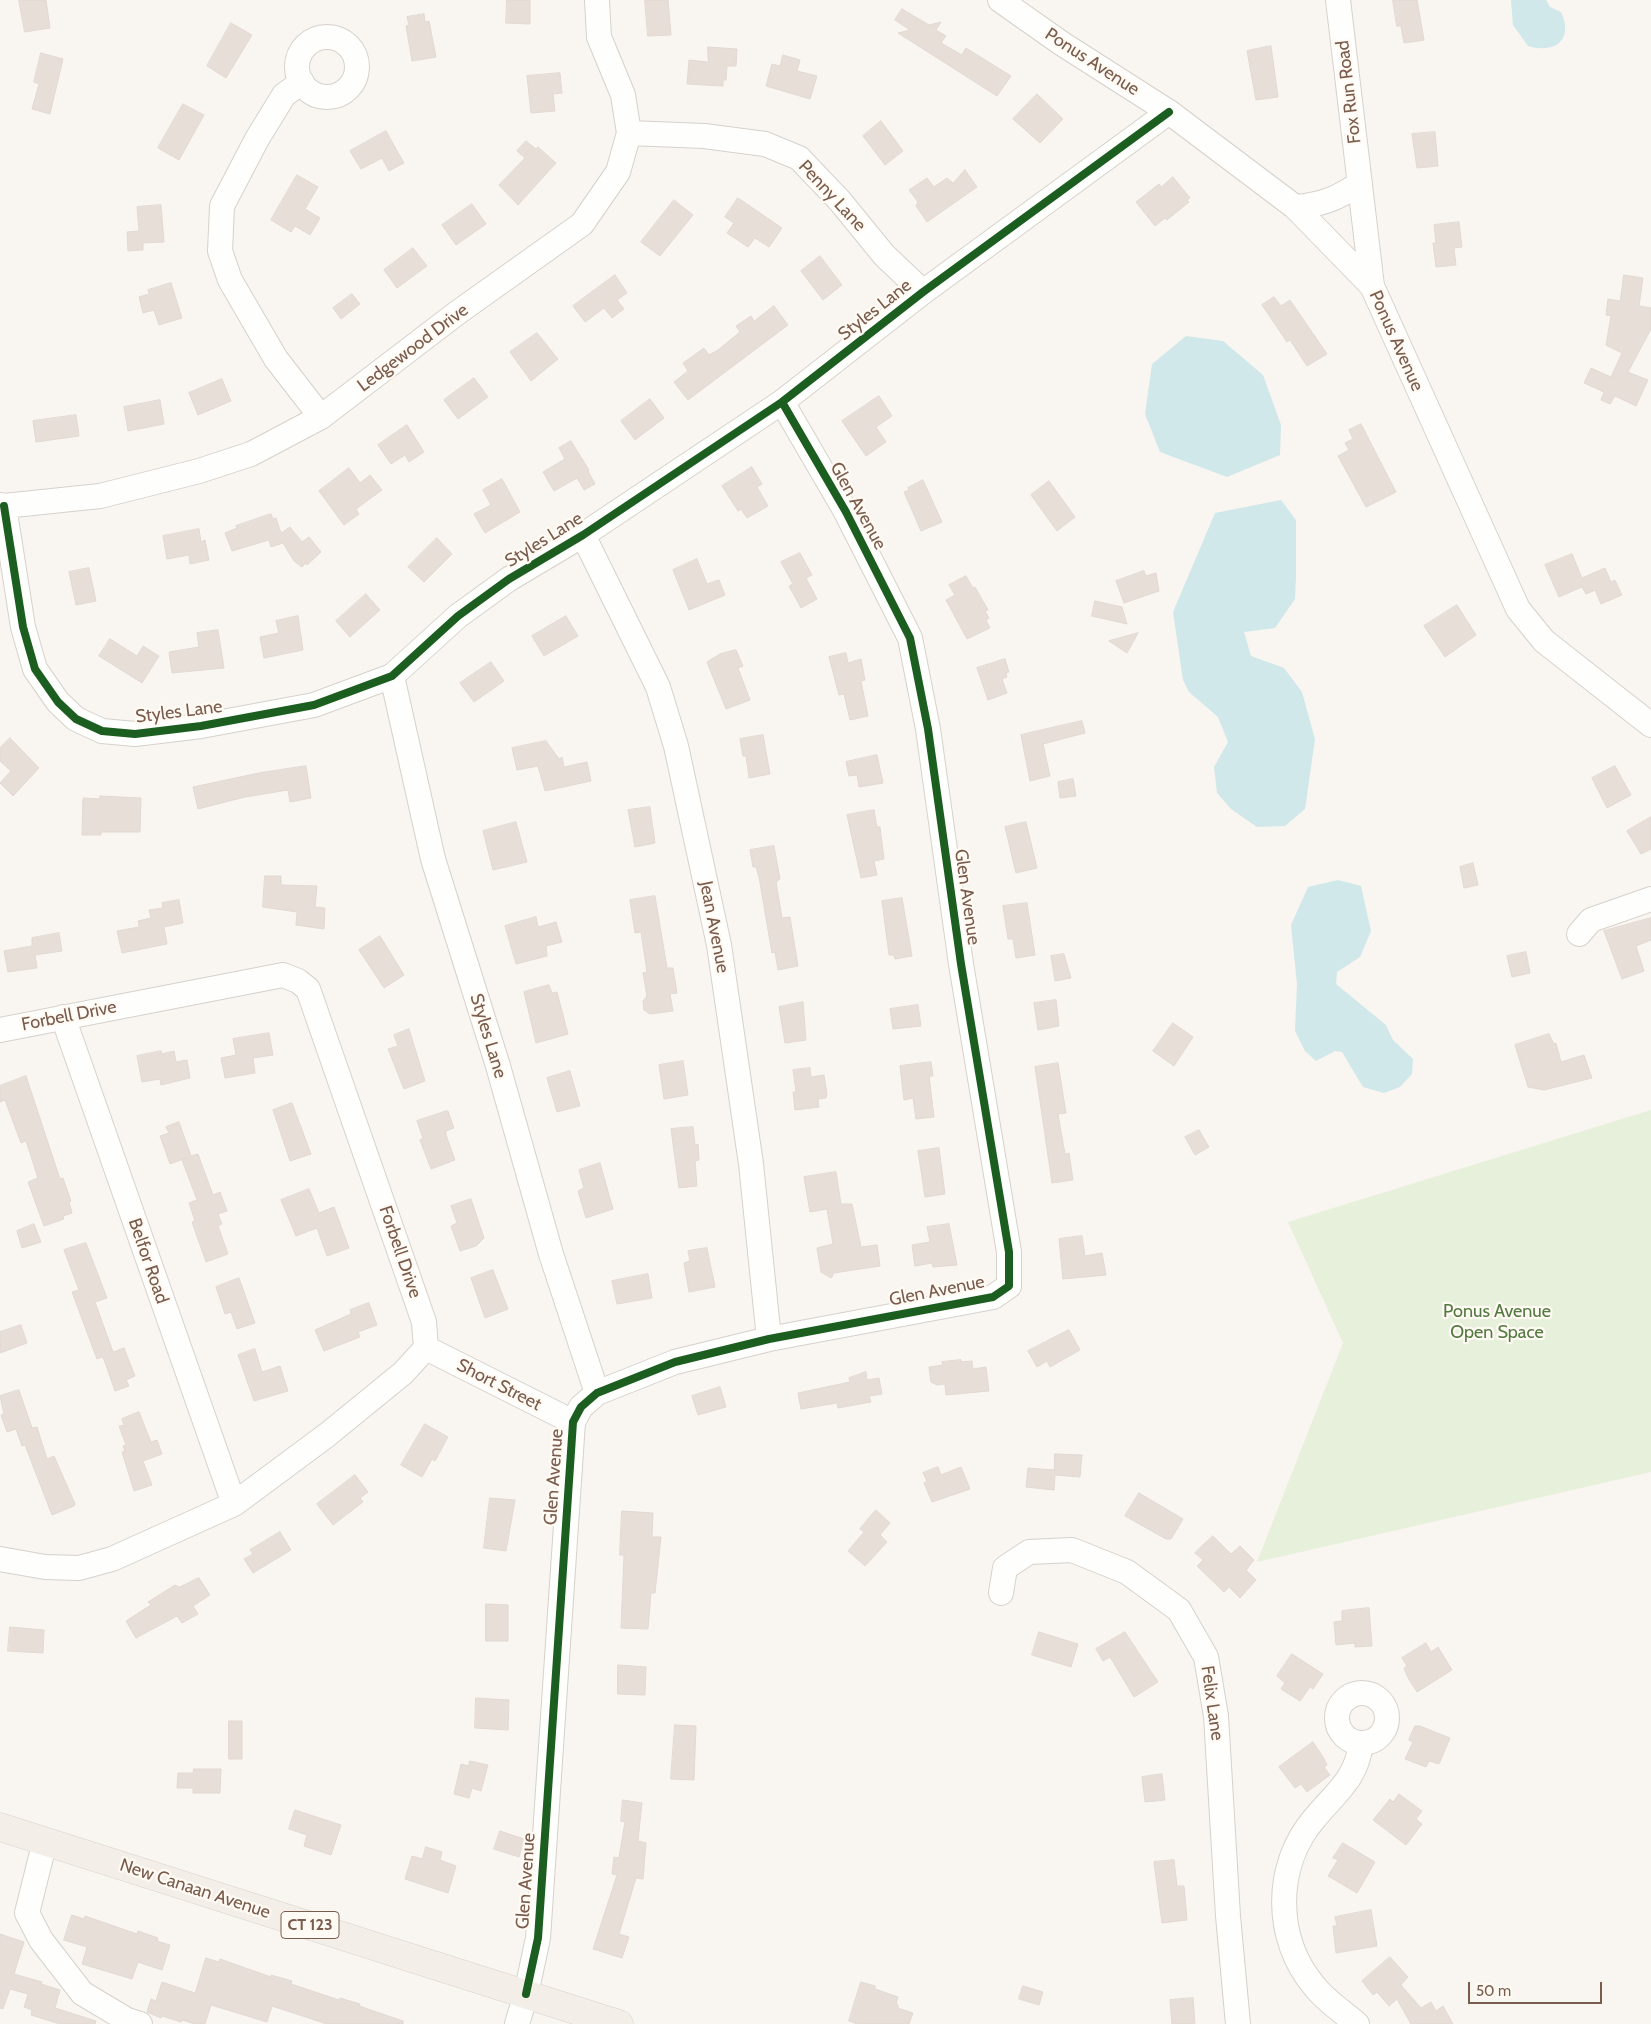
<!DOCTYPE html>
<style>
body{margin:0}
#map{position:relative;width:1651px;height:2024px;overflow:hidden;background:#f9f5f0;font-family:Cabin,sans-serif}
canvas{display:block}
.scale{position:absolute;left:1468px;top:1982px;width:134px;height:22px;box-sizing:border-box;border:2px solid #7a5c4d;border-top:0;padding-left:6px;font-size:15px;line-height:18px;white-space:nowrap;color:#7a5c4d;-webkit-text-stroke:4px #fffaf3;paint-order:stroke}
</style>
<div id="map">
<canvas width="1651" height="2024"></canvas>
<div class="scale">50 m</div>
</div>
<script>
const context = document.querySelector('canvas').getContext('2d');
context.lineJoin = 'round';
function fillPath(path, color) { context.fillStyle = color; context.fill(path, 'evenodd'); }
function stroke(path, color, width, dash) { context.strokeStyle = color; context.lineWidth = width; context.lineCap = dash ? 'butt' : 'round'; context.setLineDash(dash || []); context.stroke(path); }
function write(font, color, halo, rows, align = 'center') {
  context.font = font + ' Cabin,sans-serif'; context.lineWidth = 4.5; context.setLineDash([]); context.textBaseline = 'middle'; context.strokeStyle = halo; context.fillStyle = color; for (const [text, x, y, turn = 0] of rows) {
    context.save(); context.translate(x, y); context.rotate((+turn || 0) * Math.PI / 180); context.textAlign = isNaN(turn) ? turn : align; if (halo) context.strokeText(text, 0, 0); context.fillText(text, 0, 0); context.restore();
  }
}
const green = new Path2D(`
 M1651,1110V1472L1257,1562L1343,1343L1288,1222Z`);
const water = new Path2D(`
 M1511,0H1546L1550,7L1561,12C1574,40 1555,54 1528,46L1513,25Z
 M1186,336L1223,341L1263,375L1281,425L1280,455L1227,477L1160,452L1145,414L1152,364Z
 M1281,500L1296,520V575L1295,599L1275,628L1244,632L1251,656L1284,668L1302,692L1315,739L1305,809L1285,826L1257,827L1231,809L1217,793L1214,767L1228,742L1218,717L1189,692L1183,680L1173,612L1215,513Z
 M1338,880L1361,886L1371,931L1360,957L1337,972L1336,984L1386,1025L1393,1040L1413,1059L1412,1074L1400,1087L1384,1093L1363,1087L1342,1052L1335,1051L1316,1061L1305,1051L1295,1031L1297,984L1291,925L1308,887Z`);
const building = new Path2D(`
 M19,0H46L50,28L25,32Z
 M507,0H530V24L506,23Z
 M645,0H668L671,35L648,36Z
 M1393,0H1417L1424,40L1404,43L1401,26H1397Z
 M902,9L929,25L941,22L936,30L946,36L941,43L962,55L966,48L1011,76L997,96L898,33L910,30L895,20Z
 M424,14L425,22L429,21L436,57L412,61L406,26L409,25L407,17Z
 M231,23L252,35L226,78L207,66Z
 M1271,46L1278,97L1256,100L1247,51Z
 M708,47L737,49L736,66H727L726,80H723V86L687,84L689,60L708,62Z
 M41,53L63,59L50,114L32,109L39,84L34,82Z
 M783,55L800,60L797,71L817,76L810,99L766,86L772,64L780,66Z
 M560,73L562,93L553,94L555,111L531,113L527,76Z
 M1037,94L1063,119L1040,143L1013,119Z
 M183,104L204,115L179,160L158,148Z
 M881,121L903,151L885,165L863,136Z
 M386,131L404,163L389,171L382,158L361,169L350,151Z
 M1435,132L1438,166L1417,168L1412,134Z
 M526,141L536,149L538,147L556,163L518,205L499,185L525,158L517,151Z
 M965,170L977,187L927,222L916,206L918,202L909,190L927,178L934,187L947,178L953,183Z
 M297,175L318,187L305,209L320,218L310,235L295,226L291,232L271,220Z
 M1173,177L1190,198L1187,200L1189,202L1167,220L1165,218L1155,226L1136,202L1159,184L1161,187Z
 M738,198L782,228L769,247L755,238L748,247L727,233L734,223L725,217Z
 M674,200L693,215L660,256L641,242Z
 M472,204L486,224L456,245L442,225Z
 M161,205L164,242L143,243V250L128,251L127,232L139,231L137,207Z
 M1459,222L1462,247L1454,248L1456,265L1436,267L1433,243H1436L1434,225Z
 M413,248L427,266L397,288L384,270Z
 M820,256L842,285L823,300L801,271Z
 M615,275L627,293L617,300L624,309L612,318L604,308L585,322L573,306Z
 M1624,275L1643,278L1639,306L1651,308V329L1628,372L1648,380L1636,406L1615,396L1610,404L1601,400L1604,392L1584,383L1591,368L1611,377L1622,353L1606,345L1611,316L1606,315L1608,299L1620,301Z
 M171,283L182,318L159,325L154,310L143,313L139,297L149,294L148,290Z
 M352,294L360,304L341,319L333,308Z
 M1274,297L1281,306L1290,300L1327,354L1307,366L1290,340L1287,342L1262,305Z
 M774,306L788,325L688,400L674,382L688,371L683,363L704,348L709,355L718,350L740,332L736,326L751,316L754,321Z
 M537,333L558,359L531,381L510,352Z
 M474,378L488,397L458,419L444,400Z
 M222,379L231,401L198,415L189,393Z
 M879,396L892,416L876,427L886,442L866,456L842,421Z
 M650,399L664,418L635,440L621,421Z
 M160,400L164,424L128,431L124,407Z
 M76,415L79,436L36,442L33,421Z
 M1361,424L1396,492L1366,507L1338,456L1349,450L1345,443L1353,439L1349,430Z
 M407,425L424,452L409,462L405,455L391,464L378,445Z
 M571,441L589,470L588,471L595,484L584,490L577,478L554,491L543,472L565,459L559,448Z
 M752,467L762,484L757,487L768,506L747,518L741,509L738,511L722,486Z
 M349,468L360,483L370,475L382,490L356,509L359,514L344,525L319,491Z
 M502,479L520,512L485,533L474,514L491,505L483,490Z
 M923,480L942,522L921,531L904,492L909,490L908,488Z
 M1049,481L1075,517L1057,531L1031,495Z
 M271,514L273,519L276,518L281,533L290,527L302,542L309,537L321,552L307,565L306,563L302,567L294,561L283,543L271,547L269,540L232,551L225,533L237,528L236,526Z
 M199,529L201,542L205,540L209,560L190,564L189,555L167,559L163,536Z
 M437,538L452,554L424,582L408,567Z
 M800,553L812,575L806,578L817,599L801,608L789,586L793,584L781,562Z
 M1572,554L1582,578L1605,568L1611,582L1615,580L1622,595L1601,604L1595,590L1586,594L1582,587L1559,597L1545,565Z
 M697,559L707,584L719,580L725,595L689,610L673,570Z
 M89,568L96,601L76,605L69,572Z
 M1144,571L1146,576L1156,573L1159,591L1124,603L1116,581Z
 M966,576L973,588L975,587L988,610L985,611L989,618L986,620L990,628L967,639L946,600L955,595L949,585Z
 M366,594L380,610L350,637L336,621Z
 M1095,601L1122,607L1127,624L1092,616Z
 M1457,605L1476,635L1445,657L1424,626Z
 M298,616L303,650L264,658L260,637L279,633L276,621Z
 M566,616L578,636L544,656L532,636Z
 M218,630L224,668L172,673L169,652L199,647L197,633Z
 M1138,633L1127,653L1109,641Z
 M110,639L137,656L143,646L159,656L142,683L99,656Z
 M736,650L743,666L738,668L750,700L726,709L707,662L720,654Z
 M846,653L848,663L861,659L865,680L861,681L868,716L850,720L844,694L839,695L829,657Z
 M1005,659L1009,672L1006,673L1007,677L1002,679L1007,693L988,700L977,668Z
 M491,662L504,681L474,702L460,683Z
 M1082,721L1085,733L1043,744L1050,776L1030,781L1021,735Z
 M763,735L770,774L749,778L746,756H743L740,739Z
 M10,738L39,768L13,796L0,783L11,771L0,761V748Z
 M546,741L559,759L562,757L564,767L587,762L591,781L545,791L538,766L517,770L512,748Z
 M877,755L883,783L859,787L857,775L849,776L846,762Z
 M306,766L311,798L290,802L288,790L245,797L198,809L193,787L259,773Z
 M1615,766L1631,795L1607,808L1592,778Z
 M1073,779L1076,796L1060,798L1058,782Z
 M100,796L141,798L140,832H101V835H82L83,798L100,799Z
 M650,807L655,843L635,847L628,810Z
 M874,810L877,827H880L884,859L874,861L877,875L861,878L847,815Z
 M1651,817V849L1641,854L1627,831Z
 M516,822L527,862L493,870L483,831Z
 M1026,822L1037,868L1016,873L1005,827Z
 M774,846L780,879L776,882L782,918L790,917L798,966L778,970L775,952L772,953L759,877L756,867H753L750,850Z
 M1473,863L1478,885L1464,888L1460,867Z
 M265,876H281V885L317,886L315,907L325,908L324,929L296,925L297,912L263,907Z
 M655,896L667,968H673L677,993L670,994L673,1011L650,1014L644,1010L643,1001L647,996L643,973L647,972L641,932L635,933L630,900Z
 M902,898L912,956L895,959L894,955H889L882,901Z
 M179,900L183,923L164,927L167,944L122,953L117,931L139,927L138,921L151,918L149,910L163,908L162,903Z
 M1027,903L1035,955L1016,958L1013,939H1008L1003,906Z
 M536,917L538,927L556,922L562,942L546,946L547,956L516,964L505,926Z
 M1651,918V940L1636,946L1644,971L1622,979L1604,931Z
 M59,933L62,951L35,955L37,968L8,972L4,951L32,946V938Z
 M380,936L404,975L384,988L359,950Z
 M1526,952L1530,973L1512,977L1507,956Z
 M1064,954L1071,978L1055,981L1051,956Z
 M549,985L552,993L557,992L568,1034L536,1043L524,992Z
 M1056,1000L1059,1026L1038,1030L1034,1003Z
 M803,1002L806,1040L785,1043L779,1007Z
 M918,1005L921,1026L893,1029L890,1009Z
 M1173,1023L1193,1037L1174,1066L1153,1051Z
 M409,1029L425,1081L404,1089L388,1049L398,1046L394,1035Z
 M269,1033L273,1055L253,1058L255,1073L225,1078L221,1058L236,1055L233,1039Z
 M1549,1034L1554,1044L1556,1043L1561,1062L1584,1055L1592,1078L1544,1090L1528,1087L1515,1045Z
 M161,1051L162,1054L174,1051L176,1062L187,1060L190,1078L161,1085L160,1079L142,1082L137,1056Z
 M683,1061L688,1095L664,1099L659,1065Z
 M931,1062L933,1076H929L934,1117L916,1119L913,1098L904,1100L900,1066Z
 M1058,1063L1066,1113L1058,1114L1065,1154L1069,1153L1073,1180L1052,1183L1035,1067Z
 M810,1068L811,1077L824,1075L827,1095L826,1098L818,1099L819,1107L795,1110L793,1092H796L793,1070Z
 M570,1071L580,1106L557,1112L547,1078Z
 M26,1076L60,1179L63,1178L71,1201L69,1202L72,1213L63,1216L64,1219L44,1226L28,1182L38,1178L26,1141L21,1143L5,1100L0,1102V1086Z
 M292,1103L311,1154L290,1161L273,1110Z
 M446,1111H448L454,1128L446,1131V1135L455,1160L431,1169L420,1140L423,1138L417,1121Z
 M179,1122L191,1156L198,1154L213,1195L220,1192L227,1211L218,1214L222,1224L218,1226L228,1254L206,1262L192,1222L195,1221L189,1203L197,1200L182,1160L189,1157L170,1164L160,1136L169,1133L166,1127Z
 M693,1127L695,1145L698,1144L699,1160L695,1161L697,1186L679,1188L671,1129Z
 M1199,1130L1209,1147L1195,1155L1185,1137Z
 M939,1148L945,1194L925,1197L918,1151Z
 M600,1163L613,1209L586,1218L578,1191L584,1188L579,1170Z
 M836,1172L841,1204H852L861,1247L877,1245L880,1266L834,1273L831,1278L821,1272L817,1248L833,1244L827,1209L810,1212L804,1177Z
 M309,1189L319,1213L334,1207L349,1248L327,1256L317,1228L296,1236L281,1200Z
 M471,1199L484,1238L476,1246L460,1251L451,1226L457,1223L451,1206Z
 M34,1224L41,1242L22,1248L17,1231Z
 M949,1224L957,1265L933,1267L932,1263L915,1266L912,1245L930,1242L927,1227Z
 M1082,1236L1085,1256L1102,1253L1106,1275L1063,1279L1059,1239Z
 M86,1243L107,1298L95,1302L113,1352L124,1348L135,1376L126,1380L129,1386L115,1391L103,1357L97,1359L72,1292L79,1290L64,1250Z
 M707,1248L715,1287L689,1292L684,1263L690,1261L688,1251Z
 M493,1270L508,1309L485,1318L471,1278Z
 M648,1274L652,1298L617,1304L612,1281Z
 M239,1278L255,1323L237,1329L231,1312L225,1314L216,1287Z
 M369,1303L377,1325L358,1332L360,1337L324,1351L315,1330L351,1314L350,1310Z
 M21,1325L27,1343L0,1353V1332Z
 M1069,1330L1080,1350L1050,1367L1047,1361L1037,1367L1028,1351Z
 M255,1349L262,1372L280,1366L288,1391L254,1401L238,1355Z
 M961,1360V1362L972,1361L973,1369L986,1367L989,1391L946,1395L945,1384L937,1385L931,1382L929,1367L943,1365L942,1362Z
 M866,1372L867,1380L879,1378L882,1394L869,1396L871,1402L838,1408L837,1403L801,1409L798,1393L850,1382L849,1378Z
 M720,1387L726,1407L698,1415L692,1396Z
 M19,1390L32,1428L37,1427L47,1459L54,1456L75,1504L74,1506L52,1515L25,1445L22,1446L16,1429L7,1432L1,1415L4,1414L0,1396Z
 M139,1412L151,1442L157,1440L162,1454L143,1461L152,1485L134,1491L122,1452L125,1451L123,1446L126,1445L119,1426L124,1425L122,1419Z
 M425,1424L448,1437L435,1461L432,1459L422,1477L401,1465Z
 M1055,1454L1082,1455L1080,1477L1055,1475L1054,1490L1026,1487L1028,1468L1054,1470Z
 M938,1467L941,1475L961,1467L970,1489L932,1502L924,1483L927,1481L923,1473Z
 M355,1475L368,1492L360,1498L363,1502L333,1525L317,1504Z
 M1139,1493L1183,1519L1171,1539H1166L1125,1516Z
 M490,1498L515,1500L506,1551L484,1548Z
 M876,1510L890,1523L880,1535L887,1542L865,1566L848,1551L864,1532L860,1529Z
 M622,1511L653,1513L652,1537H661L655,1593H651L648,1629L621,1628L624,1555H620Z
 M280,1532L291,1550L253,1573L244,1559L253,1554L250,1550Z
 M1213,1536L1231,1554L1240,1546L1254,1560L1246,1570L1256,1580L1240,1598L1229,1587L1224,1592L1197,1566L1203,1560L1195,1553Z
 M199,1578L210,1595L193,1606L198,1614L182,1623L177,1616L136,1638L126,1621L151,1605L148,1602L175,1585L179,1587Z
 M486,1604L508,1605V1641H486Z
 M1369,1608L1372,1646L1355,1647V1643L1336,1645L1334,1622L1342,1621V1611Z
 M10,1627L44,1630L43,1653L8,1651Z
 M1039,1632L1078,1644L1071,1667L1032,1655Z
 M1125,1632L1158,1682L1134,1697L1110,1657L1103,1661L1096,1649Z
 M1426,1643L1431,1652L1438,1647L1452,1670L1417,1692L1407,1676L1404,1668L1407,1666L1402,1658Z
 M1292,1654L1323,1674L1313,1689L1310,1687L1300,1701L1281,1689L1285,1683L1277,1676Z
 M618,1665L646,1667L645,1695L618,1694Z
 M476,1698L509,1700L508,1730L475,1728Z
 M229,1721H242V1759H229Z
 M675,1725L696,1726L694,1780L671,1779Z
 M1415,1726H1420L1450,1738L1439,1764L1429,1761L1426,1767L1405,1759L1413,1742L1409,1740Z
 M1313,1742L1323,1757L1327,1765L1324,1767L1330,1775L1307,1792L1301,1784L1295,1788L1279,1767Z
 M470,1761L488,1765L481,1791L472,1788L469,1798L454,1794L461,1764L468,1766Z
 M194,1769H221L220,1793H193V1788H177L178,1773H193Z
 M1162,1774L1165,1800L1145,1802L1142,1777Z
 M1399,1794L1422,1811L1416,1819L1422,1824L1406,1845L1373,1820L1390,1799L1393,1802Z
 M623,1800L642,1803L638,1841L646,1843L643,1879L636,1878L619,1934L629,1937L622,1958L593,1949L617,1875L612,1874L614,1857L619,1858L625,1822L621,1821Z
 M295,1810L341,1825L331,1855L304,1846L307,1835L289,1829Z
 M500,1831L524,1839L519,1857L494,1849Z
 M1343,1843L1375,1862L1357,1893L1328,1876L1338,1860L1333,1858Z
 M426,1847L442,1852L440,1860L456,1866L448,1893L405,1879L412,1856L422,1859Z
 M1174,1860L1177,1886H1184L1187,1920L1162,1923L1154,1862Z
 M1371,1910L1377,1946L1336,1953L1333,1926H1337L1335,1917Z
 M72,1915L84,1919L85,1916L137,1934L138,1931L158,1938L157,1941L170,1945L162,1970L138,1962L132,1979L82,1964L87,1947L64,1940Z
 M0,1934L24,1942L14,1974L42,1982L41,1984L60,1990L55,2008L96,2021L95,2024H60L31,2015L32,2010L24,2007L28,1994L10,1989L3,2009L0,2008Z
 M1390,1957L1408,1977L1401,1985L1421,2008L1431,2002L1436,2011L1443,2006L1453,2024H1411L1397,1999L1389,2006L1377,1992L1373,1995L1362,1981Z
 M206,1958L219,1962L220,1959L271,1977V1975L292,1981L291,1984L339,2000L340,1998L360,2004L359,2006L403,2021V2024H327L272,2006L267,2022L211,2005L205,2024H195L182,2020L181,2022L162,2016L161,2018L147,2012L151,1999L156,2001L162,1982L195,1993Z
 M861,1982L875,1986V1989L898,1997L896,2004L898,2005V2008L913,2013L909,2024H857L849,2021Z
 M1023,1986L1043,1992L1039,2005L1019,1999Z
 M1193,1998L1195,2024H1172L1170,2000Z`);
const minor = new Path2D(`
 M1000,0L1061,43L1169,112L1295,207L1372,286L1518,609L1544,641L1651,725
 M1338,0L1372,286
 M297 67a30 30 0 1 1 60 0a30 30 0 1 1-60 0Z
 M302,82L284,95L257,139L222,206L220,251L230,280L276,359L321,417
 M629,133L704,136L765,144L799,158L840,201L884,255L923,292
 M1295,207C1321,205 1339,198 1360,183
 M0,505L4,506L100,496L199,471L251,454L321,417L457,313L582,224L618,172L629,133L623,95L599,37L597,0
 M4,506L23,627L35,669L58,702L76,719L102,731L135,734L201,726L314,705L392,676L458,616L509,579L583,535L782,402L923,292L1169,112
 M583,535L658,687L676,746L719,945L751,1164L769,1339
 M392,676L433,859L498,1066L551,1254L597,1393
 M1579,934L1591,920L1651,899
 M63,1017L234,1504
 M0,1030L283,975L298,981L308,989L424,1322L426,1348L403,1373L327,1435L234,1504L112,1559L79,1568L45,1567L0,1559
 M426,1348L573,1422
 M1001,1593L1005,1568L1029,1552L1072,1550L1127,1572L1179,1610L1206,1657L1216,1716L1228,1916L1238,2024
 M1337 1718a25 25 0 1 1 50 0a25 25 0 1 1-50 0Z
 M45,1841L27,1913L41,1940L82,1993L127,2020L140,2024
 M517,2024L526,1994L538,1938L573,1422L581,1407L597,1393L675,1362L769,1339L993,1297L1009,1286V1252L961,964L928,729L910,638L846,512L782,402
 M1357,2024C1343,2012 1326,2001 1315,1987C1274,1939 1274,1866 1314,1819C1336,1792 1356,1780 1361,1744`);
const major = new Path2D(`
 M0,1827L619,2024`);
const cycleway = new Path2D(`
 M4,506L23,627L35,669L58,702L76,719L102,731L135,734L201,726L314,705L392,676L458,616L509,579L583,535L782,402L923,292L1169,112
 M526,1994L538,1938L573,1422L581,1407L597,1393L675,1362L769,1339L993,1297L1009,1286V1252L961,964L928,729L910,638L846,512L782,402`);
const shields = [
 [310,1925,58]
];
const shieldNames = [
 ["CT 123",310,1925]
];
const streetNames = [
 ["Ponus Avenue",1092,62,33],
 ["Fox Run Road",1349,92,-97],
 ["Penny Lane",832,196,47],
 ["Styles Lane",875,310,-38],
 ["Ponus Avenue",1396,341,66],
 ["Ledgewood Drive",413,348,-37],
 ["Glen Avenue",858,506,61],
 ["Styles Lane",544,540,-32],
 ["Styles Lane",179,712,-7],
 ["Glen Avenue",967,897,82],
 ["Jean Avenue",714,927,79],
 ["Forbell Drive",69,1016,-11],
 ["Styles Lane",488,1036,73],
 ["Forbell Drive",400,1252,71],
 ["Belfor Road",148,1261,71],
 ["Glen Avenue",937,1291,-11],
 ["Short Street",499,1385,27],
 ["Glen Avenue",554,1477,-86],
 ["Felix Lane",1212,1703,82],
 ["Glen Avenue",526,1881,-86],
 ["New Canaan Avenue",195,1889,18]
];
const parkNames = [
 ["Ponus Avenue",1497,1312],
 ["Open Space",1497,1333]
];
fillPath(green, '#e7f0db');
fillPath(water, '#d0e8ea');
fillPath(building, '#e6ded7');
stroke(building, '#e2d8d2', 1);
stroke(minor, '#d7d1cb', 26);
stroke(major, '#dad1cc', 29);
stroke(minor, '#fefefd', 24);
stroke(major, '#f3eee8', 28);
stroke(cycleway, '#1b5e20', 8);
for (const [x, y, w] of shields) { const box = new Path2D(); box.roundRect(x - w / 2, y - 13.5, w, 27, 4); context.fillStyle = '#fffaf3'; context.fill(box); stroke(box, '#7a5c4d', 1); }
write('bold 16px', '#7a5c4d', null, shieldNames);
write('18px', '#7a5c4d', '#fffaf3', streetNames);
write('18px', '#537a41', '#fffaf3', parkNames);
</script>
